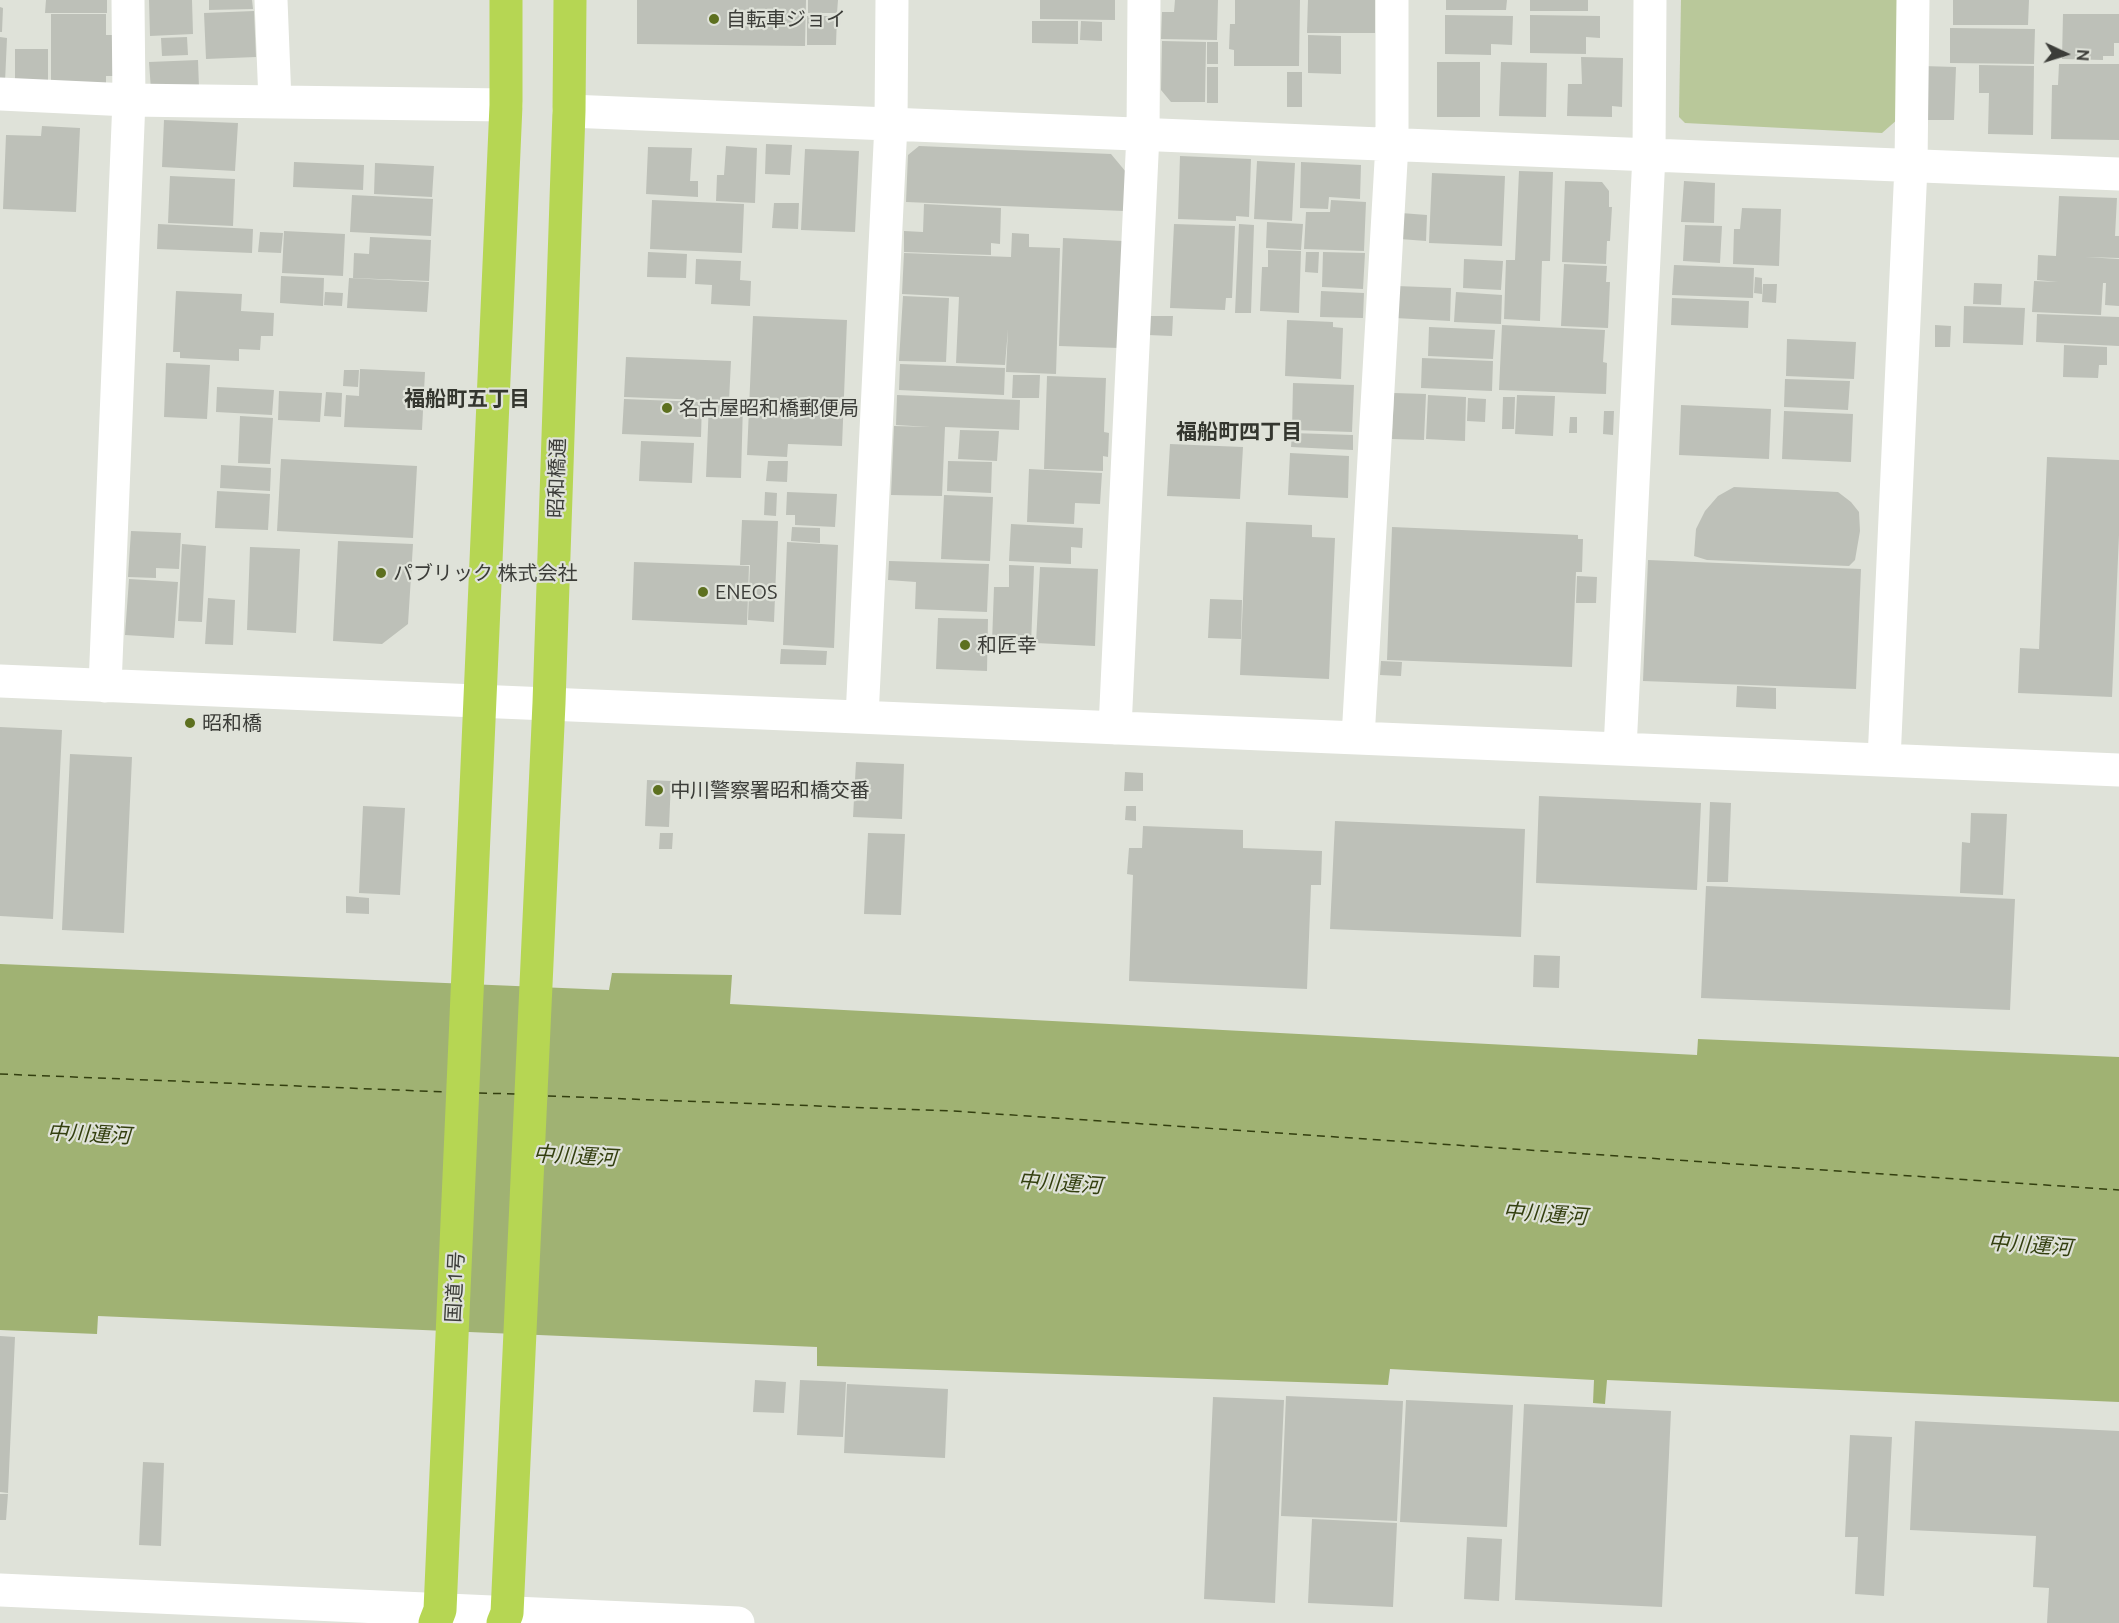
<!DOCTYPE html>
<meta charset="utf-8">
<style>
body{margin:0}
#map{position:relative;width:2119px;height:1623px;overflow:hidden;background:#dfe2d9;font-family:Ubuntu,sans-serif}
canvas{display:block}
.north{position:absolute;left:2035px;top:24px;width:60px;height:60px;-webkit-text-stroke:4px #dfe2d9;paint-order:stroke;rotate:94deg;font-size:16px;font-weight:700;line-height:24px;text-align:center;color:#3c3d39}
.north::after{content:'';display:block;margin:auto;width:21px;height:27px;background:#3c3d39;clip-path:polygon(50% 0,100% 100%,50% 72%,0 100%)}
</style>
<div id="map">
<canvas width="2119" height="1623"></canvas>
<div class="north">N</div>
</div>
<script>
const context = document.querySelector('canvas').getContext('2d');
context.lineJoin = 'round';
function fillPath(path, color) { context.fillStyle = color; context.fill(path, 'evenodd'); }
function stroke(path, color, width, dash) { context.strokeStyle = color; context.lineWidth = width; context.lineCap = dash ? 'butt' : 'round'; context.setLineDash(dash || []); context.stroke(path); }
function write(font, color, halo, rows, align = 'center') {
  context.font = font + ' Ubuntu,"Noto Sans JP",sans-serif'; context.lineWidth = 4.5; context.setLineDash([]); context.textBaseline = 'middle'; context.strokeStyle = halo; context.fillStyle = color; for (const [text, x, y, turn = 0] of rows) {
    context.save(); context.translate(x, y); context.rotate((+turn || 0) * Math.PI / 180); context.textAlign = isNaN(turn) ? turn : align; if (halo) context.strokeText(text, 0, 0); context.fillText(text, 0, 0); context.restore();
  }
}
const green = new Path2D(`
 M1681,0H1899L1898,119L1882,133L1685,123L1679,117Z`);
const water = new Path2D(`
 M0,964L609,990L612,973L732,975L730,1004L1697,1055L1698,1039L2119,1057V1402L1607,1380L1605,1404L1593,1403L1594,1380L1390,1369L1388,1385L817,1366V1347L98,1316L97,1334L0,1330Z`);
const ferry = new Path2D(`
 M0,1074L447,1092
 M479,1093L516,1094
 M548,1096L953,1111L2119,1190`);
const building = new Path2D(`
 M46,0H107V13H45Z
 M149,0H192L193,34L150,36Z
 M209,0H252L253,9L209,10Z
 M637,0H806L805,46L637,44Z
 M808,0H838L837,13H808Z
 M1040,0H1115V20L1040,19Z
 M1175,0H1218L1217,40L1161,39L1162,12H1174Z
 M1235,0H1300L1299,66H1234V50L1229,49L1230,24H1235Z
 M1308,0H1375V33H1307Z
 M1446,0H1507L1506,10H1446Z
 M1530,0H1588V11H1530Z
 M1953,0H2029L2028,25H1953Z
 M0,7L3,8L2,32H0Z
 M254,11L256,57L206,59L204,13Z
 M51,14H106V35H114V76H106V84H51Z
 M2063,14H2119V43H2114V56H2103V60L2062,59Z
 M1445,15L1513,16L1512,45L1491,44V55L1445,54Z
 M1530,15L1600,16V38L1586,37V54L1530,53Z
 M807,16H837L836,45H807Z
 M1032,21H1078V44L1032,43Z
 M1081,21L1102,22V41L1080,40Z
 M1950,28L2035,29L2034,64L1950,63Z
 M1308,35L1341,36V74L1308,73Z
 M0,37L7,38L5,82L0,81Z
 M187,37L188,55L162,56L161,38Z
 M1162,41L1206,42L1205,102H1171L1161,90Z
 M1207,42H1218V64H1207Z
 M15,49H48V83H15Z
 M1581,57L1623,58L1622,107L1612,106V117L1567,116L1568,84H1582Z
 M198,60L199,88L151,90L149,62Z
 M1437,62H1480V117H1437Z
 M1501,62L1547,63L1546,117L1499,116Z
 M2059,64H2119V140L2051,139L2052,85H2058Z
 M1979,65L2034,66L2033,135L1988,134L1989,93H1979Z
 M1923,66L1956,67L1954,120H1922Z
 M1207,67H1218V103H1207Z
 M1287,72H1302V107H1287Z
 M164,120L238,123L235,171L162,167Z
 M42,126L80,128L76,212L3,209L6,135L41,136Z
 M766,144L792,145L790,175L765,174Z
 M726,146L757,148L755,203L716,201L717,175H724Z
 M919,146L1111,154L1126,172L1124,211L906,202L908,155Z
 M648,147L692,148L690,181H698V197L646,194Z
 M805,149L859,151L855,232L801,230Z
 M1180,156L1251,159L1249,217L1236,216V221L1178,219Z
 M1257,161L1295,163L1292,221L1254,219Z
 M294,162L364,165L363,190L293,187Z
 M1301,162L1361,165L1360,199L1329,197L1328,209L1300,208Z
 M375,163L434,166L432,197L374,194Z
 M1519,171L1553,172L1550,261H1542L1540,321L1504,319L1506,260H1515Z
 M1432,173L1505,176L1502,246L1429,243Z
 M170,176L235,179L233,226L168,223Z
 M1565,181L1602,182L1609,191V207H1612L1610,241H1607L1606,264L1562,262Z
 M1684,181L1715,183L1714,223L1681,222Z
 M352,195L433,199L431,236L350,232Z
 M2059,196L2117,198L2115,236H2119V258L2085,257L2119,259V306L2105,305L2106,283H2103L2101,315L2032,312L2034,281L2058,282L2037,280L2038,255L2056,256Z
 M652,200L744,204L742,253L650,249Z
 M1331,200L1366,202L1364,251L1304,249L1306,212H1330Z
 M774,203H799L798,229L772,228Z
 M924,204L1001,208L1000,244L991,243V255L904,252V231L923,232Z
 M1742,208L1781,209L1779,266L1733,264L1734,229H1740Z
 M1401,213L1427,215L1426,241L1400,239Z
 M1267,222L1303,224L1301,250L1266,248Z
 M158,224L253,229L252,253L157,249Z
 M1174,224L1235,226L1232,298H1226L1225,310L1170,308Z
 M1239,224L1254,225L1251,313H1235Z
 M1685,225L1722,226L1720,263L1683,261Z
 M284,231L345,234L343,276L282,273Z
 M260,232L283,233L281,253L258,252Z
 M1012,233L1029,234V247L1060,248L1056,374L1006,372L1008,329L1005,365L956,363L959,297L902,294L904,253L1011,257Z
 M370,237L431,240L429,281L353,278L354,253L369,254Z
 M1063,238L1123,241L1119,348L1059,346Z
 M1268,250L1301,251L1299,313L1260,311L1262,267H1268Z
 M648,252L687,254L686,278L647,277Z
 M1306,252H1319L1318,273L1305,272Z
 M1323,252L1365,253L1363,289L1322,287Z
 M696,259L741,261L740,280L751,281L750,306L711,304L712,285L695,284Z
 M1464,259L1503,261L1501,290L1463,288Z
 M1564,264L1607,266L1606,282H1610L1608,328L1561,326Z
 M1674,265L1754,268L1753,298L1672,295Z
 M281,276L324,278L323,306L280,303Z
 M1755,277L1762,278V294L1754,293Z
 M349,278L429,282L427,312L347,308Z
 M1974,283L2002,284L2001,305L1973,304Z
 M1763,284H1777L1776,303L1762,302Z
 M1396,286L1451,288L1450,321L1395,318Z
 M176,291L242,294L241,311L274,313L273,336H261L260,350L239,349V361L180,358V352H173Z
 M1321,291L1364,293L1363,318L1320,317Z
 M325,292L343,293L342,306L324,305Z
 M1456,292L1502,295L1501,324L1454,322Z
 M903,296L949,298L946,362L899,361Z
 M1672,298L1749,301L1748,328L1671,325Z
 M1964,306L2025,308L2023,345L1963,343Z
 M2037,314L2119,317V346L2036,342Z
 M753,316L847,320L842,446L788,444L787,457L747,455Z
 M1150,316H1173L1172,336L1148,335Z
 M1287,320L1333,322V327L1343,328L1341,379L1285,376Z
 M1502,325L1605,330L1603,362L1607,363L1606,394L1499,390Z
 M1935,325L1951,326L1950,347H1935Z
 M1429,327L1495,330L1493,359L1428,356Z
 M1787,339L1856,342L1854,379L1786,376Z
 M2064,345L2107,347V365H2099L2098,378L2063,377Z
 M626,357L731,361L729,401L624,397Z
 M1422,358L1493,361L1492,391L1421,388Z
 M166,363L210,365L207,419L164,417Z
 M900,364L1005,368L1004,395L899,390Z
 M360,369L425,372L422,430L344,427L346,395L359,396Z
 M344,370H359L358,387L343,386Z
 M1013,375H1040L1039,398H1012Z
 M1047,376L1106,378L1104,432L1109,433L1108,457L1103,456V471L1044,469Z
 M1785,379L1850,381L1848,410L1784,407Z
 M1293,383L1354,385L1352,432L1292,430Z
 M217,387L274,390L272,415L216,412Z
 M279,391L322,393L320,422L278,420Z
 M326,392L342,393L341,417L324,416Z
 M1394,393L1426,394L1424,440L1392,439Z
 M897,395L1020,400L1019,430L945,427L942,496L891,495L894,426L930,427L896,425Z
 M1428,395L1466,397L1465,441L1426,439Z
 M1517,395L1555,396L1553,436L1515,434Z
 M1503,397H1515L1514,429H1502Z
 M1468,398L1486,399L1485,422L1467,421Z
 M624,399L702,402L701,437L622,434Z
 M709,402L743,403L741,478L706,477Z
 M1681,405L1771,409L1769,459L1679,455Z
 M1604,411H1614L1613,435L1603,434Z
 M1784,411L1853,414L1851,462L1782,459Z
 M240,416L273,418L270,464L238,463Z
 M1570,417H1577V433H1569Z
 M960,430L999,431L997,461L958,459Z
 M1292,433L1353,435V450L1291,447Z
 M641,441L694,443L692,483L639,481Z
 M1170,444L1243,447L1240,499L1167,496Z
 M1290,453L1349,456L1348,498L1288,495Z
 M2047,457L2119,460V535L2112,697L2018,693L2020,648L2039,649Z
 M281,459L417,466L413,538L277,531Z
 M768,461H788L787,482L766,481Z
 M948,461L992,462L991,493L947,491Z
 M221,465L271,468L270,491L220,488Z
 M1029,469L1102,473L1100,504L1075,503L1074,524L1027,522Z
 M1734,487L1838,492L1851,502L1859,512L1860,531L1855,560L1849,566L1707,560L1694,556L1696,529L1705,511L1718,496Z
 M217,491L270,494L268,530L215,528Z
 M765,492L777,493L776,516L764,515Z
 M787,492L837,494L835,527L795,525V515H786Z
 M944,495L993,497L990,561L941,559Z
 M742,520L778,521L774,622L748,620L750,565H740Z
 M1246,522L1312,525V537L1335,538L1329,679L1240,675Z
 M1011,524L1083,528L1082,548L1071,547V564L1009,561Z
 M792,527L820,528V543L791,541Z
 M1392,527L1578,535V539H1583L1582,572H1576L1572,667L1387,660Z
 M131,531L181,533L179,569L156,568V578L128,577Z
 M338,541L413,544L408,624L382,644L333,641Z
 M787,542L838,545L834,648L783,645Z
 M182,544L206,546L202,622L178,621Z
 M250,547L300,549L296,633L247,630Z
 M1648,560L1861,569L1856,689L1643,681Z
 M889,561L989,564L987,612L915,609L916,582L888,580Z
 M634,562L749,566L747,625L632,620Z
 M1009,565L1034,566L1031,645L992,643L994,587H1009Z
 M1040,567L1098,569L1095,646L1036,643Z
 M1577,576L1597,577L1596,603H1576Z
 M129,579L178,582L174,638L125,635Z
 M208,598L235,600L233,645L205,644Z
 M1210,599L1242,600L1241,639L1208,638Z
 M938,618L988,619L987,671L936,669Z
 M781,649L827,651L826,665L780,664Z
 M1381,661L1402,662L1401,676L1380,675Z
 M1737,686L1776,688V709L1736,707Z
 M0,727L62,730L53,919L0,916Z
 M70,754L132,757L124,933L62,930Z
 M856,762L904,764L902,819L853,817Z
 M1125,772L1143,773V791H1124Z
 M647,780L671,781L669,827L645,826Z
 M1539,796L1701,803L1697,890L1536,883Z
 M1710,802L1731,803L1728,882H1707Z
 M363,806L405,808L400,895L359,893Z
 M1126,806H1136V821L1125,820Z
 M1971,813L2007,814L2003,895L1960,893L1962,842L1970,843Z
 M1335,821L1525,829L1521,937L1330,929Z
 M1143,826L1243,830V848L1322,851L1321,885H1311L1307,989L1129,981L1133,875L1127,874L1129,848H1142Z
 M660,833H673L672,849H659Z
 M868,833L905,834L901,915L864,914Z
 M1706,886L2015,899L2010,1010L1701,998Z
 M346,896L369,898V914L346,913Z
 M1534,955L1560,956L1559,988L1533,987Z
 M0,1336L15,1337L8,1493L0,1492Z
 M755,1380L786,1382L784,1413L753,1412Z
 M800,1380L846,1382L843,1437L797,1435Z
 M847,1384L948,1389L945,1458L844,1453Z
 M1286,1396L1403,1401L1397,1521L1281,1516Z
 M1213,1397L1284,1400L1275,1603L1204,1599Z
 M1406,1400L1513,1405L1507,1527L1400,1522Z
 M1524,1404L1671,1411L1662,1607L1515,1600Z
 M1915,1421L2119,1431V1623H2047L2049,1588L2033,1587L2036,1536L1910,1530Z
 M1850,1435L1892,1437L1884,1596L1855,1594L1858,1537H1845Z
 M143,1462L164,1463L161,1546L139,1545Z
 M0,1494H8L6,1520H0Z
 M1312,1519L1397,1523L1393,1607L1308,1603Z
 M1467,1537L1502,1539L1499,1601L1464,1599Z`);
const minor = new Path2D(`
 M271,0L275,102
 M0,94L129,100L506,105
 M569,111L2119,174
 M0,681L2119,770
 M105,686L129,100L128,0
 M862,717L891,124L892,0
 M1115,728L1143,134L1144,0
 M1358,738L1392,144V0
 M1620,749L1649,155L1650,0
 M1884,760L1911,166L1913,0
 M0,1590L738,1623`);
const highway = new Path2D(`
 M435,1623L440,1610L506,105V0
 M503,1623L507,1613L549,703L569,111L570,0`);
const markers = [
 [714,19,6,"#5d701f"],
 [667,408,6,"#5d701f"],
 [381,573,6,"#5d701f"],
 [703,592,6,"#5d701f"],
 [965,645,6,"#5d701f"],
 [190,723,6,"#5d701f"],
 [658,790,6,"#5d701f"]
];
const poiNames = [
 ["自転車ジョイ",726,19],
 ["名古屋昭和橋郵便局",679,408],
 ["パブリック 株式会社",393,573],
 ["ENEOS",715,592],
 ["和匠幸",977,645],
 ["昭和橋",202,723],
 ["中川警察署昭和橋交番",670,790]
];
const streetNames = [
 ["昭和橋通",557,478,-88],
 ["国道1号",455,1287,-87]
];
const neighbourhoodNames = [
 ["福船町五丁目",467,399],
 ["福船町四丁目",1239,432]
];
const waterNames = [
 ["中川運河",89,1134,3],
 ["中川運河",575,1156,3],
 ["中川運河",1060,1183,4],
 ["中川運河",1545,1214,4],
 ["中川運河",2030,1245,4]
];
fillPath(green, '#b9c89a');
fillPath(water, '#a0b273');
stroke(ferry, '#333f0f', 1.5, [8, 6]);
fillPath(building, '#bdc0b8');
stroke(minor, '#fff', 33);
stroke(highway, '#b6d653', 33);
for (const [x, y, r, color] of markers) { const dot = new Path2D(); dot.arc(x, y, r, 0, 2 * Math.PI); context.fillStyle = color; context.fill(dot); stroke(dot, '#dfe2d9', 2); }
write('20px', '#3c3d39', '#dfe2d9', poiNames, 'left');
write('20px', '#3c3d39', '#dfe2d9', streetNames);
write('bold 21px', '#34362f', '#dfe2d9', neighbourhoodNames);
write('italic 21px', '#333f0f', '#dfe2d9', waterNames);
</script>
